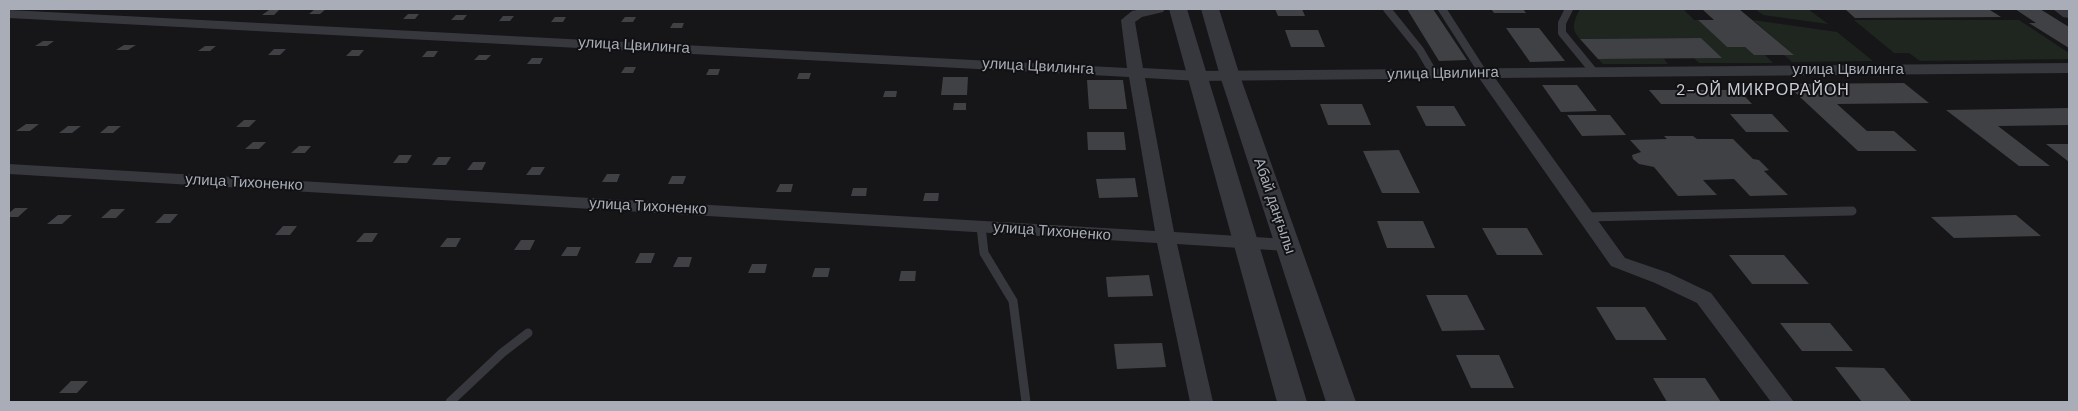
<!DOCTYPE html>
<meta charset="utf-8">
<style>
body{margin:0}
#map{position:relative;width:2078px;height:411px;overflow:hidden;background:#161618;font-family:"DM Sans",sans-serif}
canvas{display:block}
.frame{position:absolute;inset:0;border:10px solid #a8adb8;pointer-events:none}
</style>
<div id="map">
<canvas width="2078" height="411"></canvas>
<div class="frame"></div>
</div>
<script>
const context = document.querySelector('canvas').getContext('2d');
context.lineJoin = 'round';
function fillPath(path, color) { context.fillStyle = color; context.fill(path, 'evenodd'); }
function stroke(path, color, width, dash) { context.strokeStyle = color; context.lineWidth = width; context.lineCap = dash ? 'butt' : 'round'; context.setLineDash(dash || []); context.stroke(path); }
function write(font, color, halo, rows, align = 'center') {
  context.font = font + ' "DM Sans",sans-serif'; context.lineWidth = 4; context.setLineDash([]); context.textBaseline = 'middle'; context.strokeStyle = halo; context.fillStyle = color; for (const [text, x, y, turn = 0] of rows) {
    context.save(); context.translate(x, y); context.rotate((+turn || 0) * Math.PI / 180); context.textAlign = isNaN(turn) ? turn : align; if (halo) context.strokeText(text, 0, 0); context.fillText(text, 0, 0); context.restore();
  }
}
const green = new Path2D(`
 M1580,9H1683L1694,20H1698L1727,47H1745L1754,55H1765L1773,63H1699L1694,58H1721L1701,38L1580,39C1570,28 1574,21 1580,9Z
 M1755,9H1808L1828,24L1763,15Z
 M1753,20L1837,32L1873,61L1792,62L1784,55L1793,54Z
 M1854,20H2019L2069,53V59L1920,61L1909,53H1894Z
 M1598,59H1664L1668,64H1603Z`);
const building = new Path2D(`
 M315,9H326L320,14H309Z
 M1275,9H1302L1305,16H1278Z
 M1407,9H1433L1467,60L1439,61Z
 M1491,9H1523L1526,13H1494Z
 M1702,9H1739L1794,55H1754L1745,47H1727L1698,20H1714Z
 M2015,9H2040L2069,27V48L2029,23H2036Z
 M269,10H279L274,15H262Z
 M1846,10H1990L2001,17L1855,18Z
 M408,14H419L415,19H403Z
 M456,15H467L463,20H451Z
 M503,16H514L510,21H499Z
 M555,17H566L563,22H551Z
 M625,17H636L633,22H621Z
 M673,23H684L682,28H670Z
 M1506,28H1539L1565,61L1530,62Z
 M1285,30H1318L1325,47H1291Z
 M1701,38L1722,58L1598,59L1580,39Z
 M43,41H54L47,46H35Z
 M124,45H136L128,50H116Z
 M205,46H216L210,51H198Z
 M274,49H286L280,55H268Z
 M352,50H364L359,56H346Z
 M427,51H438L434,57H422Z
 M479,55H491L486,60H474Z
 M532,58H543L540,64H527Z
 M625,67H636L633,73H621Z
 M709,69H720L718,75H706Z
 M799,73H811L809,79H797Z
 M943,77H968L967,95H941Z
 M1087,80H1123L1127,109H1089Z
 M1904,83L1929,103L1837,104L1867,131H1894L1917,151H1858L1786,84Z
 M1542,85H1577L1597,111L1561,112Z
 M1649,90H1739L1752,104H1661Z
 M885,91H897L896,97H883Z
 M954,103H966V110H953Z
 M1320,104H1362L1371,125H1328Z
 M1416,106H1454L1466,126H1426Z
 M2069,108V125L1998,126L2050,166H2019L1946,110Z
 M1730,114H1772L1789,132H1746Z
 M1567,115H1610L1626,135L1582,136Z
 M244,120H256L249,127H236Z
 M26,124H39L30,131H16Z
 M68,126H81L72,133H59Z
 M108,126H121L113,133H100Z
 M1087,132H1124L1126,150H1088Z
 M1664,136H1693L1697,139H1733L1753,159L1759,160L1769,170L1764,171L1788,195L1750,196L1734,179L1703,180L1717,195L1678,196L1654,167L1639,164L1633,159L1632,155L1641,152L1630,140L1667,139Z
 M253,142H266L259,149H245Z
 M2046,144H2069V162Z
 M299,146H311L305,153H291Z
 M1399,150L1420,193H1382L1363,151Z
 M399,155H412L407,163H393Z
 M438,157H451L446,165H432Z
 M473,162H486L482,170H467Z
 M532,167H545L540,175H526Z
 M607,174H620L617,182H602Z
 M672,176H686L683,184H668Z
 M1135,178L1138,197L1099,198L1096,179Z
 M780,184H793L791,192H776Z
 M853,188H867L866,196H851Z
 M925,193H939L938,201H923Z
 M15,208H28L18,217H9V213Z
 M111,209H125L116,218H101Z
 M164,214H178L170,223H155Z
 M58,215H72L62,224H47Z
 M2016,215L2041,236L1954,238L1931,217Z
 M1377,221H1423L1435,248H1387Z
 M283,226H297L290,235H275Z
 M1482,228H1527L1543,255H1497Z
 M364,233H378L372,242H356Z
 M447,238H461L456,247H440Z
 M521,240H535L530,250H514Z
 M567,247H581L577,256H561Z
 M640,253H655L651,263H635Z
 M1729,255H1784L1809,284H1752Z
 M678,257H692L689,267H673Z
 M752,264H767L765,273H748Z
 M815,268H830L828,277H812Z
 M901,271H916L915,281H899Z
 M1149,275L1153,296L1108,297L1106,277Z
 M1426,295H1467L1485,330L1442,331Z
 M1596,307H1645L1667,340H1616Z
 M1780,323H1830L1853,351H1802Z
 M1162,343L1166,367L1117,369L1114,344Z
 M1456,355H1499L1514,388H1471Z
 M1835,367L1884,368L1912,402H1862Z
 M1653,378H1705L1721,402H1667Z
 M71,381H88L77,393H59Z`);
const serviceFar1 = new Path2D(`
 M1387,9L1420,50L1434,74
 M1442,9L1483,73
 M1569,9L1562,23V33L1594,72`);
const service = new Path2D(`
 M1586,217L1852,211
 M981,227L984,253L1013,301L1026,402
 M450,402L502,353L528,333`);
const minor = new Path2D(`
 M1141,9H1165L1163,12L1142,17L1135,22L1143,68L1199,71L2069,63V73L1495,78L1625,258L1669,273L1711,293L1794,402H1771L1697,303L1655,283L1611,266L1479,78L1199,81L1145,78L1174,232L1287,239L1294,241L1297,245L1294,249L1287,251L1177,244L1213,402H1190L1157,243L9,174V164L1155,231L1129,77L9,18V10L1127,68L1121,20L1132,11Z`);
const tertiary = new Path2D(`
 M1169,9H1187L1307,402H1277Z
 M1201,9H1219L1240,76L1356,402H1326L1220,76Z
 M2053,9H2069V18L2063,17Z`);
const streetNames = [
 ["улица Цвилинга",634,46,3],
 ["улица Цвилинга",1038,67,3],
 ["улица Цвилинга",1848,70],
 ["улица Цвилинга",1443,74,-1],
 ["улица Тихоненко",244,183,3],
 ["Абай даңғылы",1274,206,71],
 ["улица Тихоненко",648,207,3],
 ["улица Тихоненко",1052,232,4]
];
const neighbourhoodNames = [
 ["2-ОЙ МИКРОРАЙОН",1763,91]
];
fillPath(green, '#1e261f');
fillPath(building, '#404145');
stroke(serviceFar1, '#37383d', 8);
stroke(service, '#37383d', 9);
fillPath(minor, '#37383d');
fillPath(tertiary, '#37383d');
write('15px', '#a8adb8', '#111113', streetNames);
context.letterSpacing = '1px';
write('16px', '#c9ccd4', '#111113', neighbourhoodNames);
context.letterSpacing = '0px';
</script>
